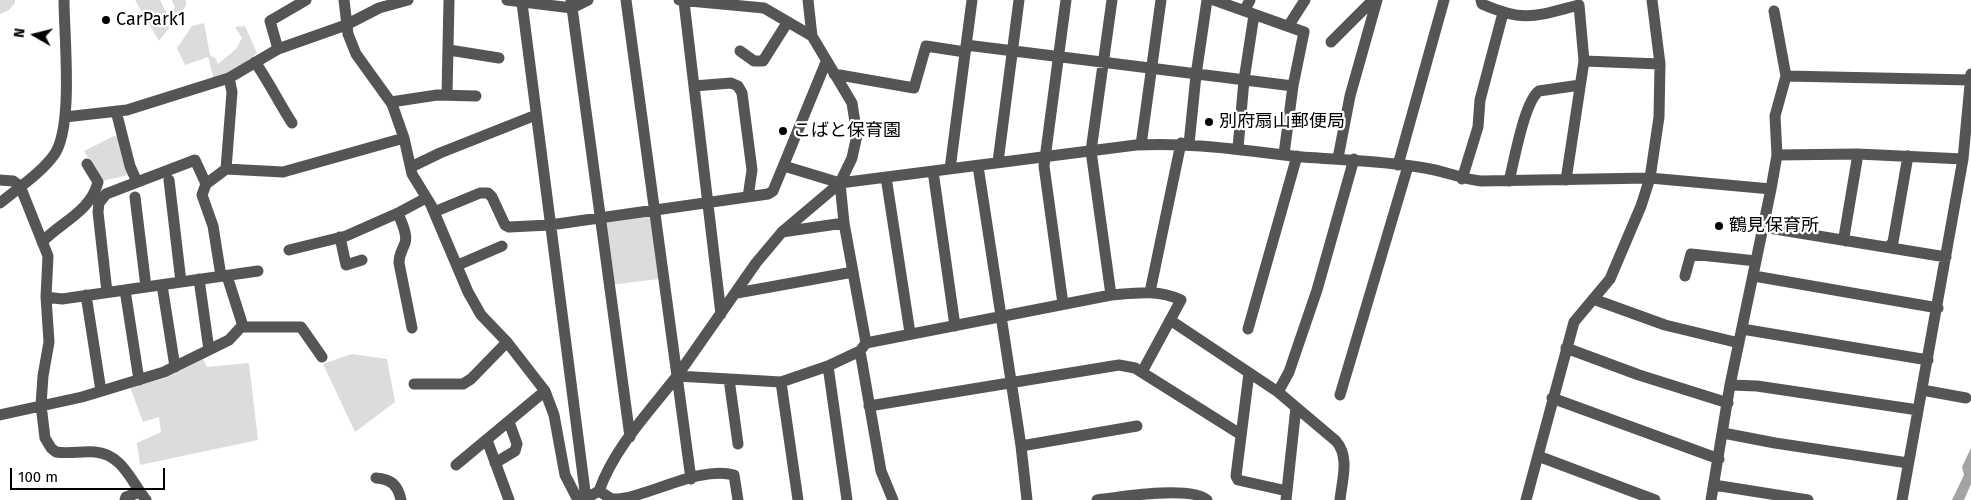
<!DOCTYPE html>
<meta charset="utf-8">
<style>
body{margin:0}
#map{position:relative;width:1971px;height:500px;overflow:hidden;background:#fff;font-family:"Fira Sans",sans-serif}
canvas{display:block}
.north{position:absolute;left:10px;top:10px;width:50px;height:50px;-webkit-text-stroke:4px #fff;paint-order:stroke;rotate:278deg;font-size:14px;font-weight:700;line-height:20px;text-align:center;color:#000}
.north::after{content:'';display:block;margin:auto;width:18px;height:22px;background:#000;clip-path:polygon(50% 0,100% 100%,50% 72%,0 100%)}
.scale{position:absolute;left:10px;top:468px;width:155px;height:22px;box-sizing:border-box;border:2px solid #000;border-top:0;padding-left:6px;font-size:15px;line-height:18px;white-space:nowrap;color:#000;-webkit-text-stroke:4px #fff;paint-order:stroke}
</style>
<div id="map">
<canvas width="1971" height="500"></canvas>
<div class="north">N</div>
<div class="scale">100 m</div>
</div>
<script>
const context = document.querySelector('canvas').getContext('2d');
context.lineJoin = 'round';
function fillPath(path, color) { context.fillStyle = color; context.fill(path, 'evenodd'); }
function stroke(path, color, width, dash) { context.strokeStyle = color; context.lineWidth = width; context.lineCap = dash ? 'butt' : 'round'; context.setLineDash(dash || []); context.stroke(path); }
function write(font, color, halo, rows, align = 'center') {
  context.font = font + ' "Fira Sans","Noto Sans JP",sans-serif'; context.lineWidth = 4.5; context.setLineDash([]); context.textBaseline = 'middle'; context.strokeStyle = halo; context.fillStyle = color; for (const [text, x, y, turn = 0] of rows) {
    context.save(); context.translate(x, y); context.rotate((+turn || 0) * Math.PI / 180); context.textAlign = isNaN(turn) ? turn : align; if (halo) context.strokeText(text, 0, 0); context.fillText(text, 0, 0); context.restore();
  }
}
const green = new Path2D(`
 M0,0H15V3L9,10L0,14Z
 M135,0H160L167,14L175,8L172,0H186V6L159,41Z
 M204,23L210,55L216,59L218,64L236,49L242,38L235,27L245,26L257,53L235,70L214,80L208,57L185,65L177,48L192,26Z
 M114,136L119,137L133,174L102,181L84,151Z
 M651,212L659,279L610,285L602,218Z
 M352,354L387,359L395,402L355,432L323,364Z
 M203,359L207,367L249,363L258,440L140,465L137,443L161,432L159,417L143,422L130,387L166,378Z`);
const water = new Path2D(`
 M1971,448V484L1964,500H1952L1964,475L1962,467Z`);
const minor = new Path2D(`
 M344,0L348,34L356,54L392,104L404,138L412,174L431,205L468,292L481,315L507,342L545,391L554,415L565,475L578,500
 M507,0L572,8L588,0
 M571,0L630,437
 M626,0L691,479
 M679,0L764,8L812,36
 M1214,0L1304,32L1293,86L1284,154
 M1481,0L1482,4C1525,23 1536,16 1579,5L1584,61L1566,180
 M684,2L721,314
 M522,3L586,499
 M1244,11L1250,0
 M1774,11L1786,76L1775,116L1777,155
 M1289,25L1305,0
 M1331,42L1373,0
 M966,45L1293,86
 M278,49L270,21L306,0
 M449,50L499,58
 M740,51L754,61H763L787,23
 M1584,61L1660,64
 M255,62C269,82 279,103 292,123
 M834,74L914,88L926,46L965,52
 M1786,76L1971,80
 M694,86L731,83L738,86L742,93L752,170L748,197
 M447,95L449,0
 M391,102L437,95L476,96
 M116,111L130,166L137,182
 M65,117L127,110L229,78L278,49L346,25L379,8L408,0
 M1189,144L1196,75L1207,0
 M1141,145L1161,0
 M1238,148L1244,80L1254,15
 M1338,158L1350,96L1377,0
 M998,162L1019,0
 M1398,165L1444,0
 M784,166L840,183L1136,145C1196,142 1245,151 1303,157C1344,160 1385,161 1425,168C1445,171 1461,179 1481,181L1650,178L1771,189L1777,155L1858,154L1963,159
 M978,166L1021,446L1027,500
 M411,167L440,153L536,115
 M226,169L232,92L229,78
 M950,169L972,0
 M933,171L955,326
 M886,177L910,333
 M1462,179L1478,127L1480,100L1503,13
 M0,180L13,181L20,186L48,256L46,297L49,342L43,376L41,405L45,438L51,448L56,452C69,454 82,451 95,452C122,454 131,481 146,500
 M169,180L181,282
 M1509,181C1514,162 1524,102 1539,91L1580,85
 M840,183L844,223L866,343
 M135,197L146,287
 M0,203C18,188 40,174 54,155C74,127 64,36 64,0
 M434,212L480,193H488L492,197L505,225L509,227L550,225L768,194L773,191L826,62
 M398,213C401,222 408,234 405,243C402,251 399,254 399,263L412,328
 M1763,227L1946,257
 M782,232L844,223
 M340,237L346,265L362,260
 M1846,241L1844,237L1858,154
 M42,242C61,222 91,211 98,182L87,164
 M1889,247L1893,242L1908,156
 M289,250L346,236L398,213L426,198
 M458,265L502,246
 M221,276L213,226L202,195L206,184L226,169L283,172L404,138
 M1685,276L1691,254L1756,261
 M1754,276L1938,308
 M199,279L209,350
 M162,285L175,367
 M125,290L139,380
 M107,292L98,212L99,203L106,194L195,160L206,184
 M1150,292L1181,143
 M737,293L853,272
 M86,295L101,391
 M1111,295L1091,151L1112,0
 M46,297L62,299L258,271
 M1593,299L1665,325L1739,343
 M1063,304L1044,166L1066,0
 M1170,320L1278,392L1336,441C1350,457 1342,480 1340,500
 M241,327H301L322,357
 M1248,329L1297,156
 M1742,329L1928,360
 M1566,348L1639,375L1728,403
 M860,351L881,471L893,500
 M828,366L847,500
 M1249,373L1236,476L1238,480L1287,491
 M677,376L756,263L782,232L840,183L852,158L857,135L852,103L812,36L808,0
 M729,379L738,444
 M781,382L798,500
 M414,384H463L471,379L507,342
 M1730,385L1757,386L1918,410
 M1922,390L1966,398
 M1278,392L1289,372L1317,290L1354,159
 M1340,395L1408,166
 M1552,398L1719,459
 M869,406L1119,365L1135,368L1240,434
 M0,415L82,397L164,372L229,340L241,327L242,323L227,276
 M1723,433L1775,443L1908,463
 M487,440L509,500
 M1021,446L1137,426
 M1538,456L1655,500
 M495,463L515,451L517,444L509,422
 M456,465L545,391
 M376,478C391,479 398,485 401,500
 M1714,485L1808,500
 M599,491C603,493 608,498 613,499C643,500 698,465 734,475L738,500
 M125,500L126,497L140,492
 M583,500L599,491C614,448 649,412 677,376L781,382L828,366L860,351L866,343L1111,295C1135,293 1158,289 1181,300L1142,372
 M1097,500C1119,497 1191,485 1207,500
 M1286,500L1296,407
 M1526,500L1574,322L1610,279L1641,206L1650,178L1659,117L1660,64L1652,0
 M1711,500L1730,385L1771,189
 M1902,500L1963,159L1971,74`);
const markers = [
 [106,20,5,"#000"],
 [1209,122,5,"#000"],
 [783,131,5,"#000"],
 [1719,226,5,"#000"]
];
const poiNames = [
 ["CarPark1",116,20],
 ["別府扇山郵便局",1219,122],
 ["こばと保育園",793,131],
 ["鶴見保育所",1729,226]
];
fillPath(green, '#dcdcdc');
fillPath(water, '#a3a3a3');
stroke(minor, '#555', 11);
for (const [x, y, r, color] of markers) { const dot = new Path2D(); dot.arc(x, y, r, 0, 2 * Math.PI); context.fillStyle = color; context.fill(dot); stroke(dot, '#fff', 2); }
write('18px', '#000', '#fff', poiNames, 'left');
</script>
